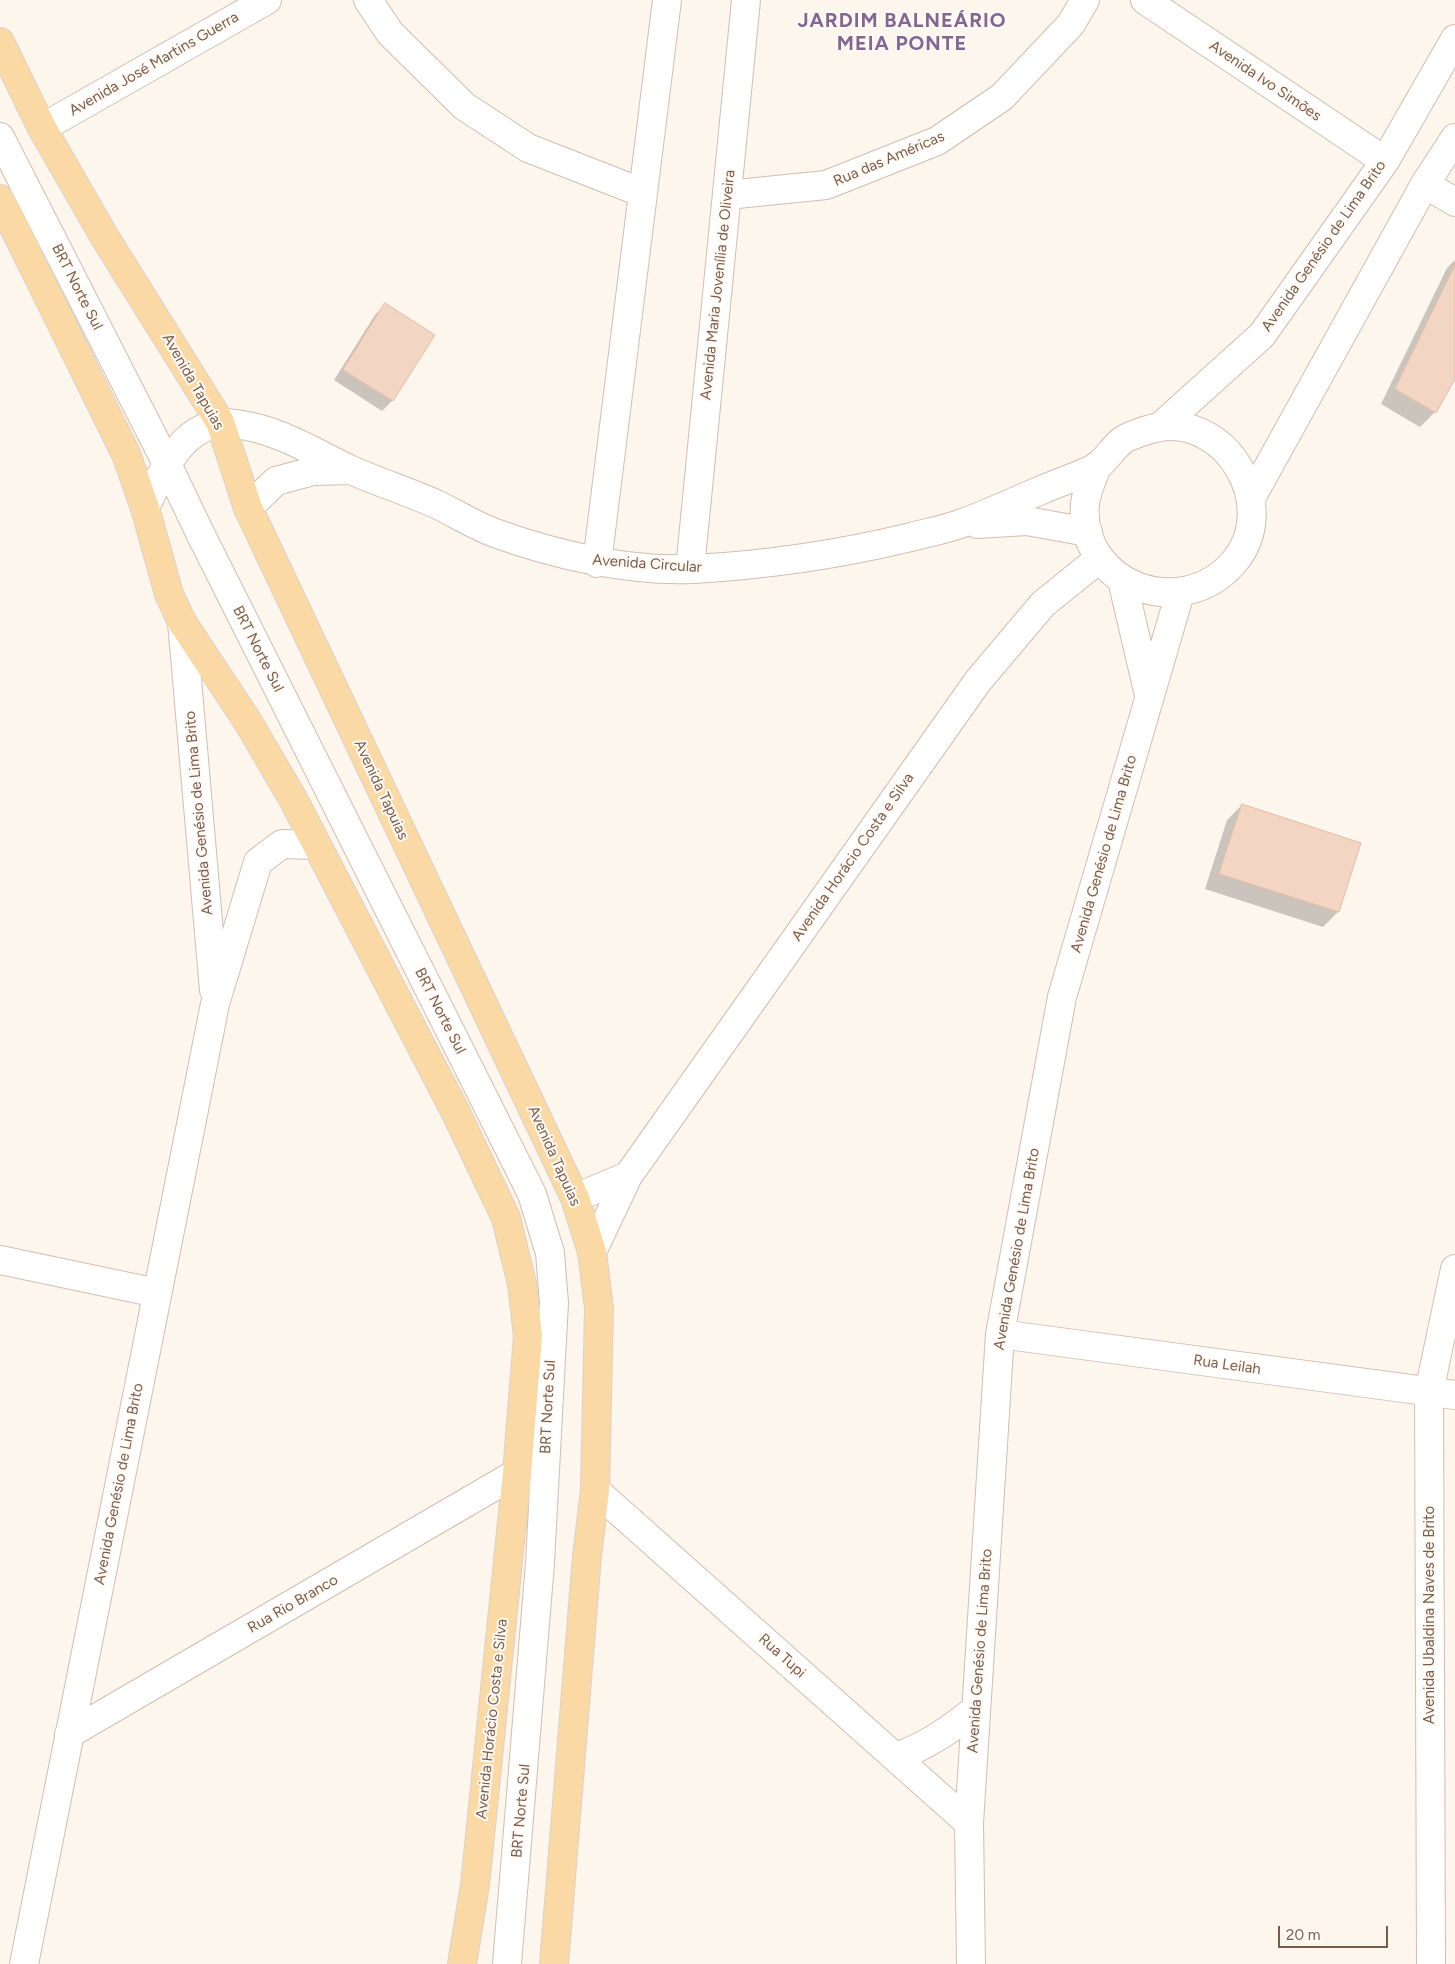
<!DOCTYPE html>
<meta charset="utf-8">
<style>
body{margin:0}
#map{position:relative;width:1455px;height:1964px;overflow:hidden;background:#fdf6ec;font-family:Figtree,sans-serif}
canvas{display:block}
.scale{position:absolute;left:1278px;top:1926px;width:110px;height:22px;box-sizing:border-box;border:2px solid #7a5c4d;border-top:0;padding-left:6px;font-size:15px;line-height:18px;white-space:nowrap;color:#7a5c4d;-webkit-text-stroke:4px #fffaf3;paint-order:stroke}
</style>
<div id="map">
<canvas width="1455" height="1964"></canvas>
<div class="scale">20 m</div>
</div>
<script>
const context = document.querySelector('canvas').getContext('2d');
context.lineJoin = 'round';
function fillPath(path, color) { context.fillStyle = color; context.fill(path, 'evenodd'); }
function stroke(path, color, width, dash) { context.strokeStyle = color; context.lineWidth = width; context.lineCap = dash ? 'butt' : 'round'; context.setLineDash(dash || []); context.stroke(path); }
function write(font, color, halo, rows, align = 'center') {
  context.font = font + ' Figtree,sans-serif'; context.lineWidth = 4; context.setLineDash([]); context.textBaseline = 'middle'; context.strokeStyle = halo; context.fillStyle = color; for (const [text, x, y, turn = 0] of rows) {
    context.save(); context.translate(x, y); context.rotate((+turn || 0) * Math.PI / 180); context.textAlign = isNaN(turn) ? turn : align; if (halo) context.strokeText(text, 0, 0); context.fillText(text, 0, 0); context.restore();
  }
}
const shadow = new Path2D(`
 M1455,260V377L1435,412L1420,427L1381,404L1447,268Z
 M385,305L433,335L392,401L382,411L334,380L375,315Z
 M1242,805L1360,843L1338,912L1323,927L1205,889L1227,820Z`);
const building = new Path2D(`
 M1455,265V379L1436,413L1395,389Z
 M385,303L435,335L393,401L343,370Z
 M1242,804L1361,843L1339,912L1219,874Z`);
const minor = new Path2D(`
 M368,0L390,33L464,106L528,148L643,193
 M1145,0L1385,161
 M42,128L267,0
 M0,137L166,462L201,535L532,1194L550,1253L554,1303L540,1563L507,1964
 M1425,184L1455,202
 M727,195L826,185L937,141L1002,97L1071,24L1085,0
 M1160,427L1262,335L1385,161L1455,39
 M1251,498L1425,184L1455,138
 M145,508C160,476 179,429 220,423C221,422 234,424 235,424C278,429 313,452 351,470C380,483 410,492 438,505C457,514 475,526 495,533C555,555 630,572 694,569C767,565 841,554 911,537C926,533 942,530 957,525C986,515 1015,501 1044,489C1060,482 1079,476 1095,468C1106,461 1112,448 1123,440C1131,435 1149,429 1159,427C1230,416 1280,509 1234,562C1181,624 1078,584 1085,504C1086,492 1093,478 1097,466
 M248,508L276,481L313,471L350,470
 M977,524L1027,521L1088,532
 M597,563L667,0
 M690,569L746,0
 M1122,580L1149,695
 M182,622L214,990
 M575,1198L628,1176
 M592,1252L628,1176L978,681L1043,604L1100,558
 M0,1260L157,1293
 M1000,1334L1455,1395
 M595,1490L969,1823
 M69,1734L517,1473
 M896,1757C927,1746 951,1729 976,1709
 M24,1964L215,1004L258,862L282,844L315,845
 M971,1964L969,1823L1000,1334L1062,997L1180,593
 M1431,1964L1429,1392L1455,1269`);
const major = new Path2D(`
 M0,42L42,128L104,236L220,422L248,508L575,1198L592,1252L599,1308L595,1490L587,1556L554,1964
 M0,199L126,454L145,508L169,594L182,622L248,722L293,799L456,1113L506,1218L522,1284L528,1336L517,1473L475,1885L462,1964`);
const streetNames = [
 ["Avenida José Martins Guerra",154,64,-30],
 ["Avenida Ivo Simões",1265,81,34],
 ["Rua das Américas",889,159,-23],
 ["Avenida Genésio de Lima Brito",1324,246,-55],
 ["Avenida Maria Jovenília de Oliveira",718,285,-84],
 ["BRT Norte Sul",77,287,63],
 ["Avenida Tapuias",193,382,60],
 ["Avenida Circular",647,564,4],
 ["BRT Norte Sul",258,649,63],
 ["Avenida Tapuias",381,790,65],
 ["Avenida Genésio de Lima Brito",199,813,-95],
 ["Avenida Genésio de Lima Brito",1104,854,-74],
 ["Avenida Horácio Costa e Silva",853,857,-55],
 ["BRT Norte Sul",440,1011,63],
 ["Avenida Tapuias",554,1156,66],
 ["Avenida Genésio de Lima Brito",1017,1249,-80],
 ["Rua Leilah",1227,1365,8],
 ["BRT Norte Sul",548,1407,-87],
 ["Avenida Genésio de Lima Brito",119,1484,-79],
 ["Rua Rio Branco",293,1604,-30],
 ["Avenida Ubaldina Naves de Brito",1430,1615,-90],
 ["Avenida Genésio de Lima Brito",980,1651,-86],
 ["Rua Tupi",782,1656,42],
 ["Avenida Horácio Costa e Silva",492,1719,-84],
 ["BRT Norte Sul",521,1811,-85]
];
const districtNames = [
 ["JARDIM BALNEÁRIO",902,21],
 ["MEIA PONTE",902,44]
];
fillPath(shadow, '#0003');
fillPath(building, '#f3d5c3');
stroke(building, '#e6bba3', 1);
stroke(minor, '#d1beb0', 30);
stroke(major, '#dad1cd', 30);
stroke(minor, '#fff', 28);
stroke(major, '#fbd9a5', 28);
write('15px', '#7a5c4d', '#fffaf3', streetNames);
context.letterSpacing = '1px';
write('bold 20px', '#846695', '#fffaf3', districtNames);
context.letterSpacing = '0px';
</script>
